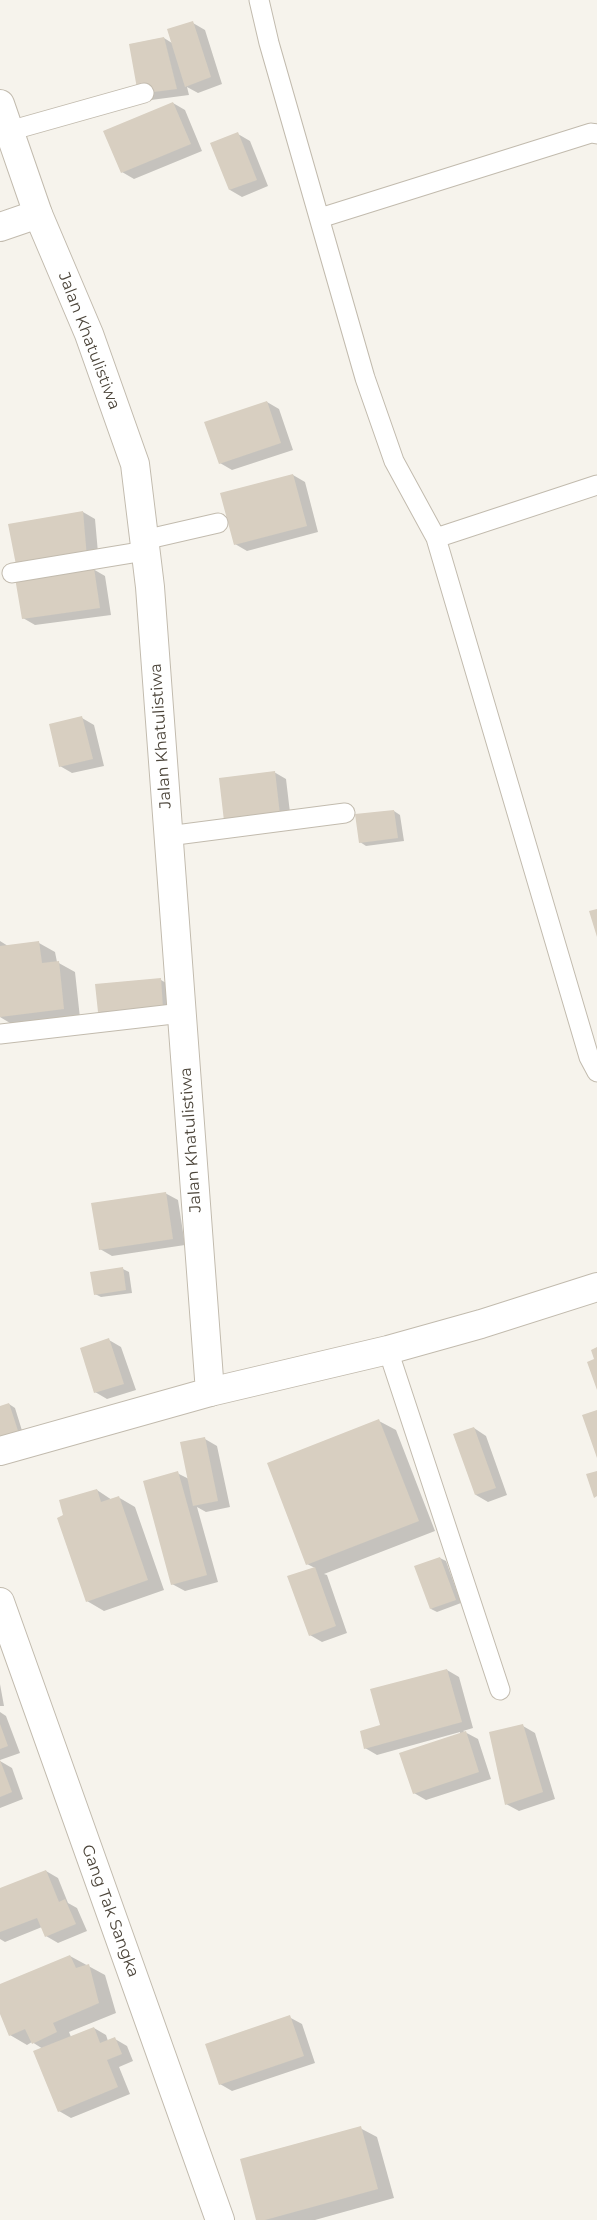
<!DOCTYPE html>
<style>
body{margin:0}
canvas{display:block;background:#f6f3ec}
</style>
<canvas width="597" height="2220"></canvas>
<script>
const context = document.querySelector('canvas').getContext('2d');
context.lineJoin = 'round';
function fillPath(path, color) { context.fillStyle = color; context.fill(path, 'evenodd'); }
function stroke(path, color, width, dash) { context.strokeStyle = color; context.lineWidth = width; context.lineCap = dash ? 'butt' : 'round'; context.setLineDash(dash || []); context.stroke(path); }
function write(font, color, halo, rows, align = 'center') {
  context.font = font + ' Montserrat,sans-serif'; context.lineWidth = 4; context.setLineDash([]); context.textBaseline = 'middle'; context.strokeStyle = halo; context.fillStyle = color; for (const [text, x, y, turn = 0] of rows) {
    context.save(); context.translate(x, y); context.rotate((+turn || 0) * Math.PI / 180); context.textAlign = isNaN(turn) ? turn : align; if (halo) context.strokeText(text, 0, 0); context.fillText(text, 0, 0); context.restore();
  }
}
const shadow = new Path2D(`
 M193,23L205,30L222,84L198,93L187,87L189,95L151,100L139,93L164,38L172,43Z
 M173,103L185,110L202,151L134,179L122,172Z
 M238,134L250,141L268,186L242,197L230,190L212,144Z
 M267,402L279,409L293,450L232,470L220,463Z
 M293,475L305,482L318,532L247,551L235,544Z
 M83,512L95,519L99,564L93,569L105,576L111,615L35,625L23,618Z
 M82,718L94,725L104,766L72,773L60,766Z
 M274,772L286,779L291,821L237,827Z
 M394,811L400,815L404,841L366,846L360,842Z
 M0,941L8,946L39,943L55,952L57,962L75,972L80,1018L15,1026L0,1017Z
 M161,980L173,987L175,1014L111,1019L99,1012Z
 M165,1193L178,1200L185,1245L112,1256L100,1249Z
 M123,1269L129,1272L132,1293L101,1297L95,1294Z
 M109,1340L121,1347L136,1390L107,1399L95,1392Z
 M9,1404L15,1408L24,1437L0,1444V1407Z
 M379,1421L396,1430L435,1531L324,1574L327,1575L347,1633L322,1642L310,1635L315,1568L307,1564Z
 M474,1428L486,1436L507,1495L488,1502L476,1495Z
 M205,1439L217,1446L230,1507L206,1512L197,1507L218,1582L185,1591L172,1584L177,1473L189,1479Z
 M97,1490L112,1500L118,1497L135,1507L164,1590L104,1611L87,1601Z
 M440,1558L446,1561L461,1603L437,1612L431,1609Z
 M447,1670L459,1677L473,1728L463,1731L478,1739L491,1779L426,1800L414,1793L460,1734V1732L377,1755L365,1748L382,1726Z
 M0,1684L4,1706H0Z
 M0,1712L6,1716L20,1753L0,1760Z
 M523,1726L535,1733L555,1799L519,1811L506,1804Z
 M0,1761L12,1768L23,1799L0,1808Z
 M46,1871L58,1878L68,1903L77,1908L87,1931L58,1943L46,1936L42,1927L5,1942L0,1939V1890Z
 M70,1956L105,1975L116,2013L69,2032L71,2037L94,2028L106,2035L108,2041L115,2039L127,2046L133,2061L119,2067L130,2094L71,2118L59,2111L43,2049L32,2042L27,2045L10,2035L0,2011V1986Z
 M289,2017L302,2024L315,2063L232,2091L220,2084Z
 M360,2128L377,2137L394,2198L315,2220H258Z`);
const building = new Path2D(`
 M193,21L211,77L185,87L167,29Z
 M164,37L177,89L138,94L129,44Z
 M173,102L191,144L121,173L103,131Z
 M238,132L257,180L229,190L210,143Z
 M267,401L281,443L219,464L204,422Z
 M293,474L307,526L234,545L220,493Z
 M83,511L87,558L17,570L8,524Z
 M94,568L100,608L22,619L15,578Z
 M82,716L93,759L59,767L49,724Z
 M275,771L280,815L224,821L219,778Z
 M394,810L398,838L359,843L355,814Z
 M597,909V937L589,911Z
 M39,941L42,963L59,961L64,1009L0,1017V946Z
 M161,978L163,1008L98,1012L95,984Z
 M166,1192L173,1239L99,1250L91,1203Z
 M123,1267L126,1290L94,1295L90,1272Z
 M109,1338L124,1384L94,1393L80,1348Z
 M597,1347V1390L587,1362L594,1359L591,1350Z
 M9,1403L19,1434L0,1439V1406Z
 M597,1410V1458L582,1415Z
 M379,1419L419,1521L306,1565L267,1463Z
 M474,1427L496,1488L475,1495L453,1434Z
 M205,1437L218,1501L193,1506L180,1442Z
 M178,1471L207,1575L171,1585L143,1481Z
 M597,1471V1496L594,1498L586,1474Z
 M97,1489L101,1502L119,1496L148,1580L86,1602L57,1518L63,1515L59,1500Z
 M440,1557L456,1600L430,1609L414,1566Z
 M315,1567L336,1626L309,1636L287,1576Z
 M447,1669L462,1722L364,1749L360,1731L380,1725L370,1689Z
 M0,1724L8,1746L0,1749Z
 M523,1724L543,1792L505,1805L489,1732Z
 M466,1731L479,1772L413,1794L399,1753Z
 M0,1760L12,1792L0,1797Z
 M46,1870L59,1902L65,1899L76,1924L45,1937L37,1918L0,1932V1888Z
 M70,1955L76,1968L89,1964L99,2003L53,2023L57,2032L32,2044L25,2029L9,2036L0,2014V1984Z
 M290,2015L304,2056L219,2085L205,2044Z
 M94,2027L100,2043L115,2037L122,2054L107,2060L118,2087L58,2112L33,2051Z
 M361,2126L378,2189L265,2220H256L240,2159Z`);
const service = new Path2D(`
 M259,0L269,43L365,378L394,461L436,538L589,1057L597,1072
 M9,131L144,93
 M320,218L591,133L597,134
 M436,538L597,485
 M144,540L218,523
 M12,573L145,551
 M168,836L345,813
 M0,1034L182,1013
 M388,1350L500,1690`);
const minor = new Path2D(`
 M0,227L38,214
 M210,1392L388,1350L481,1324L597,1287
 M0,1602L220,2220`);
const tertiary = new Path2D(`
 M0,104L38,214L89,334L135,464L150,587L210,1392L0,1451`);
const streetNames = [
 ["Jalan Khatulistiwa",89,341,69],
 ["Jalan Khatulistiwa",161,736,-94],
 ["Jalan Khatulistiwa",191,1140,-94],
 ["Gang Tak Sangka",110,1911,70]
];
fillPath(shadow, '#0003');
fillPath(building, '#d8cfc1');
stroke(service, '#c2bbae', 21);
stroke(minor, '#c2bbae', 30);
stroke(tertiary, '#c2bbae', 30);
stroke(service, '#fff', 19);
stroke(minor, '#fff', 28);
stroke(tertiary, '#fff', 28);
write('16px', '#4b4439', '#fff', streetNames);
</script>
